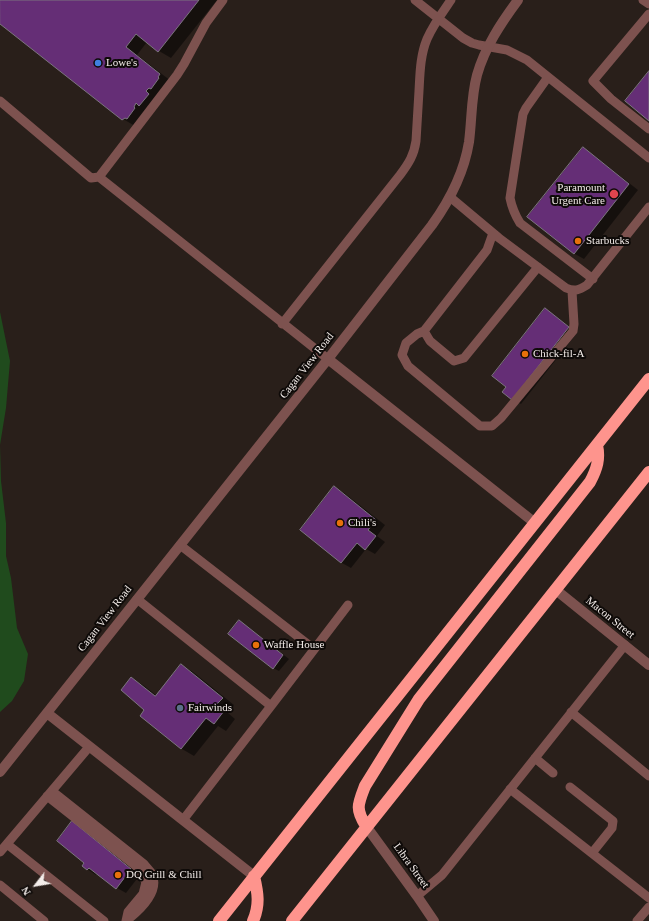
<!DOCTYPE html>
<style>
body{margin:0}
#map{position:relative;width:649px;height:921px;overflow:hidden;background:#291f1a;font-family:"Times New Roman",serif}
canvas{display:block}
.north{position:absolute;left:16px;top:865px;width:40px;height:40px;-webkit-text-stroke:3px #0e0a08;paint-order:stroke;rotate:239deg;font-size:11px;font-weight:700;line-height:16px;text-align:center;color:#f4edea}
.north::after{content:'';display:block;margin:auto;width:14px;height:18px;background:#f4edea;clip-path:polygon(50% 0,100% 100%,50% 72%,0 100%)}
</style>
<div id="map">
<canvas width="649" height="921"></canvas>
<div class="north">N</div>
</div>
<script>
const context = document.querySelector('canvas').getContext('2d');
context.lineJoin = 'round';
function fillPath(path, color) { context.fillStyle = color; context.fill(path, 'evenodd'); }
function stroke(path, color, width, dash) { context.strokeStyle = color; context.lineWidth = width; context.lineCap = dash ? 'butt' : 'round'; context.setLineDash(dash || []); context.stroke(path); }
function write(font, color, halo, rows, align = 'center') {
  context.font = font + ' "Times New Roman",serif'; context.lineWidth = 4; context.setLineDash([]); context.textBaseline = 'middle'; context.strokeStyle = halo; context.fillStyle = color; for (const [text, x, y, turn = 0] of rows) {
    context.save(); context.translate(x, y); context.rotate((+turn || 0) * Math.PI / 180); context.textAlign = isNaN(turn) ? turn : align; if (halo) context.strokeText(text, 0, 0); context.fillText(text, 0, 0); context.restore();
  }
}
const green = new Path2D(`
 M0,312L10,361L6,408L0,445L1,481L6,523V556L11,578L17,628L28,654L24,681L12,701L0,712Z`);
const shadow = new Path2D(`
 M0,0H217L171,58L159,51L147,42L137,55L171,81L135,126L123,119L0,23Z
 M583,148L592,154L638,190L584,259L575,254L529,217Z
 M545,310L554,315L577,333L521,404L512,399L507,387Z
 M334,487L344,493L385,525L377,536L385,542L375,554L366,549L351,568L342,563L301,530Z
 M245,625L289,659L279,671L273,668Z
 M181,665L193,672L234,705L228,713L235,719L226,731L218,726L194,756L182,749L141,715L146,709L131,679L143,685L157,696Z
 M82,828L140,875L126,893L117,888L97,873L96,875L87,869L85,863Z`);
const building = new Path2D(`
 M0,0H199L158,52L136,34L126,47L160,74L158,77L159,78L151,89L149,88L146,91L149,94L139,106L136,103L134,107L135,108L127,119L125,118L122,120L0,24Z
 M649,71V121L625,101Z
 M583,147L629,184L574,254L527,217Z
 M545,308L569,327L512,400L502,392L506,387L492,376Z
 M334,486L376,520L368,530L376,536L365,550L357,543L341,563L300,530Z
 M239,620L283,655L273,669L228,634Z
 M181,664L223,698L216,705L224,711L214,724L206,718L181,749L140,716L144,710L121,690L131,677L155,696Z
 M72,821L131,869L116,889L89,868L87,870L82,866L84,863L57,841Z`);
const lane = new Path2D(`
 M415,0L463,38L472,43L479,45L507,50L527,60L649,158
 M643,0L649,4
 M649,14L593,81L611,99L649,129
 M548,77L526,108L523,114L510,198C512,208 515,215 520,223L593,279
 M0,101L91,178L99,177L177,75L184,64L206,23L223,0
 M99,177L328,359
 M450,197L499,238L566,288C575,292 579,290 587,285L649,207
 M493,233L487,250L424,331L417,334L406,343L402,355L408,366L480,426H492L501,418L573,331L574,324L572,291
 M282,324L400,175C409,163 414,155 416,141C417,124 418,108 419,91C420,74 420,56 427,39C433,25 442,13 451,0
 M424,331L430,341L454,361L464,358L538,267
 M180,545L314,649
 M137,599L271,706L183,820
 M271,706L348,605
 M571,712L649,776
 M535,758L553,773
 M570,787L613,821L612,828L592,853
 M510,789L649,898
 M52,791L144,864C146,867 150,870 152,874C160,892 139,911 126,921
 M47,796L137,867L146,882L143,894L128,912L126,921
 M7,844L104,921
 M0,852L89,747
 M0,885L44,921
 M417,896L442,875L625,645
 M637,921L649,907`);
const street = new Path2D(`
 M328,359L535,523
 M556,590L649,665
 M47,713L254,876
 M0,772L328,359L432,225C450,200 464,173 469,142C472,119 471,97 477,75C485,47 501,23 518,0
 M366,826L417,896L434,921`);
const highway = new Path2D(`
 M366,826C355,809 358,804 365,786L419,699L590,482C597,469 600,459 597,445
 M219,921L649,379
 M253,921C260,905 258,893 254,876
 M292,921L649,472`);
const markers = [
 [98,63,4,"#3f7fe0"],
 [614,194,5,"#e0444e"],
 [578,241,4,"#e8710a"],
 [525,354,4,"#e8710a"],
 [340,523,4,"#e8710a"],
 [256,645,4,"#e8710a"],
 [180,708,4,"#5c6f8a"],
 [118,875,4,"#e8710a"]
];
const poiNames = [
 ["Lowe's",106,63],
 ["Paramount",605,188,"right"],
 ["Urgent Care",605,201,"right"],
 ["Starbucks",586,241],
 ["Chick-fil-A",533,354],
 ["Chili's",348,523],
 ["Waffle House",264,645],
 ["Fairwinds",188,708],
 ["DQ Grill & Chill",126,875]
];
const streetNames = [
 ["Cagan View Road",307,366,-52],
 ["Macon Street",610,618,39],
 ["Cagan View Road",105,619,-52],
 ["Libra Street",411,866,54]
];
fillPath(green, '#204b1d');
fillPath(shadow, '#0007');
fillPath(building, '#652e76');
stroke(building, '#7c757f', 1);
stroke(lane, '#7d524f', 9);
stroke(street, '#7d524f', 10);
stroke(highway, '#fe948d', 12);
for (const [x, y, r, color] of markers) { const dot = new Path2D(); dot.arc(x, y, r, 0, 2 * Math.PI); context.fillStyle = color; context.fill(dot); stroke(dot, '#0e0a08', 1.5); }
write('11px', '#f4edea', '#0e0a08', poiNames, 'left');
write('11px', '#f4edea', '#0e0a08', streetNames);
</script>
